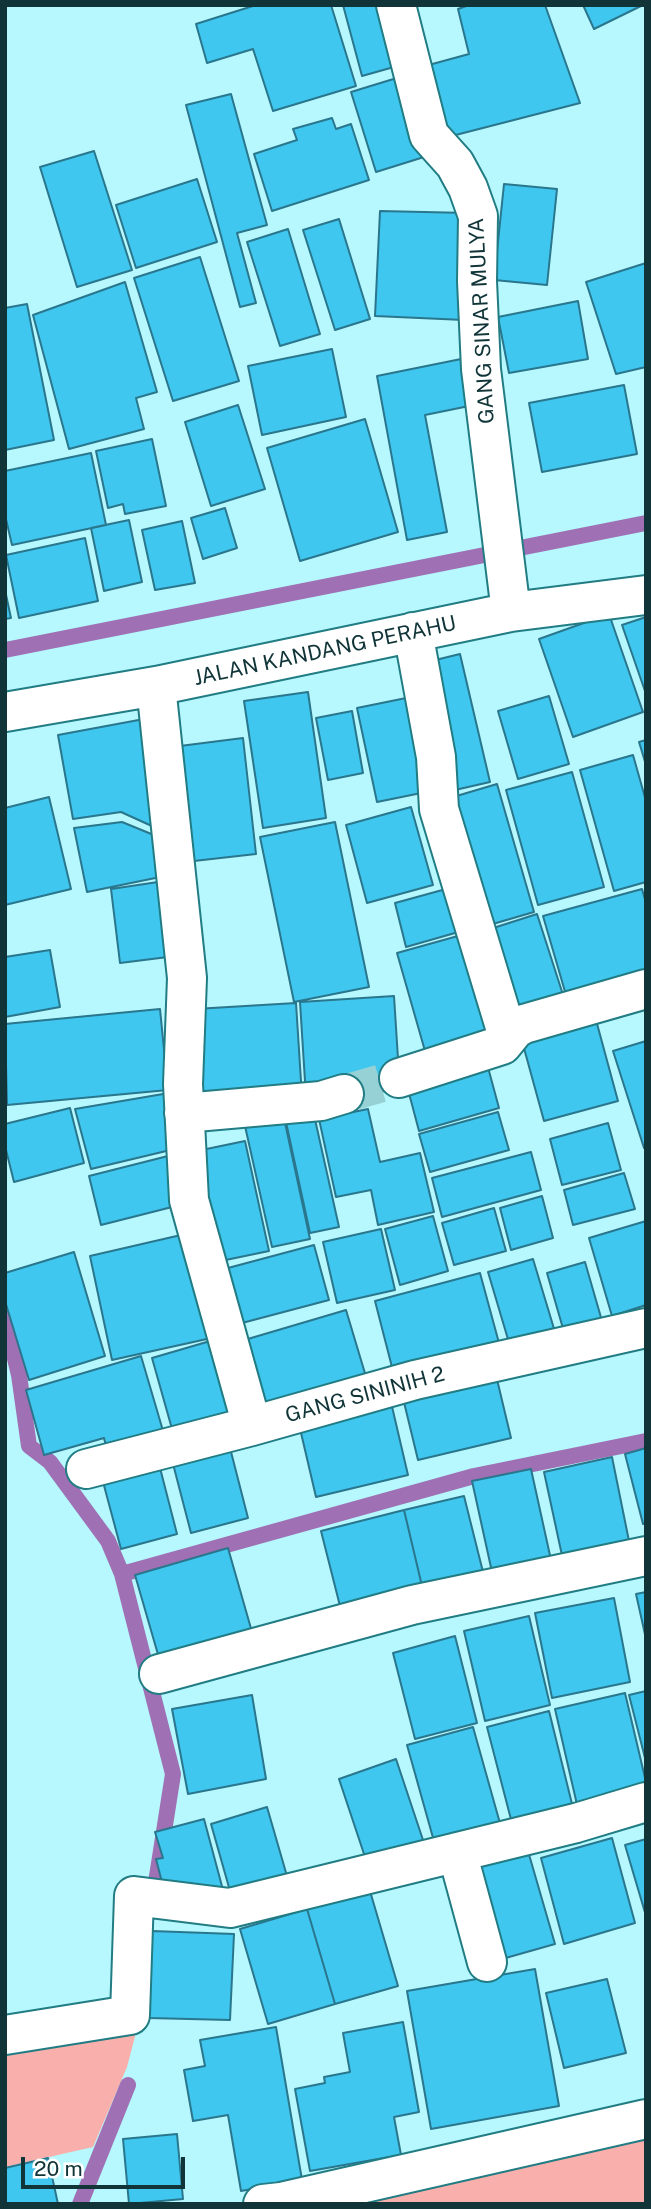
<!DOCTYPE html>
<style>
body{margin:0}
#map{position:relative;width:651px;height:2209px;overflow:hidden;background:#b6f8fd;font-family:"Public Sans",sans-serif}
canvas{display:block}
.frame{position:absolute;inset:0;border:7px solid #103437;pointer-events:none}
.scale{position:absolute;left:21px;top:2157px;width:164px;height:32px;box-sizing:border-box;border:4px solid #103437;border-top:0;padding-left:9px;font-size:21px;line-height:24px;white-space:nowrap;color:#103437;-webkit-text-stroke:5px #fff;paint-order:stroke}
</style>
<div id="map">
<canvas width="651" height="2209"></canvas>
<div class="frame"></div>
<div class="scale">20 m</div>
</div>
<script>
const context = document.querySelector('canvas').getContext('2d');
context.lineJoin = 'round';
function fillPath(path, color) { context.fillStyle = color; context.fill(path, 'evenodd'); }
function stroke(path, color, width, dash) { context.strokeStyle = color; context.lineWidth = width; context.lineCap = dash ? 'butt' : 'round'; context.setLineDash(dash || []); context.stroke(path); }
function write(font, color, halo, rows, align = 'center') {
  context.font = font + ' "Public Sans",sans-serif'; context.lineWidth = 7; context.setLineDash([]); context.textBaseline = 'middle'; context.strokeStyle = halo; context.fillStyle = color; for (const [text, x, y, turn = 0] of rows) {
    context.save(); context.translate(x, y); context.rotate((+turn || 0) * Math.PI / 180); context.textAlign = isNaN(turn) ? turn : align; if (halo) context.strokeText(text, 0, 0); context.fillText(text, 0, 0); context.restore();
  }
}
const green = new Path2D(`
 M137,2029L127,2067L93,2147L5,2167V2051Z
 M646,2135V2204H352Z`);
const stream = new Path2D(`
 M5,650L646,523
 M5,1317L19,1375L29,1446L50,1462L108,1541L122,1574L173,1774L155,1889
 M122,1574L474,1476L646,1441
 M80,2204L128,2085`);
const building = new Path2D(`
 M256,5H331L356,86L273,111L253,49L207,63L196,24Z
 M343,5H385L401,65L362,76Z
 M469,5H545L580,103L444,138L425,66L469,54L458,9Z
 M583,5H643L594,29Z
 M400,77L424,157L376,172L351,92Z
 M231,94L267,225L237,233L256,303L240,307L186,105Z
 M332,118L336,129L351,124L369,180L272,211L254,154L297,140L293,129Z
 M94,151L132,270L77,287L40,167Z
 M197,179L217,242L136,268L116,205Z
 M504,184L557,189L547,285L494,280Z
 M380,211L468,213L464,320L375,316Z
 M339,219L370,319L335,330L303,230Z
 M288,229L320,334L280,346L247,242Z
 M200,257L239,381L173,401L134,278Z
 M646,263V367L616,374L586,282Z
 M125,282L157,392L136,398L144,429L69,449L33,315Z
 M578,301L588,359L509,373L498,317Z
 M27,304L54,440L5,450V308Z
 M332,349L346,417L262,435L248,366Z
 M466,358L474,405L425,415L447,532L407,540L377,376Z
 M624,385L637,454L542,472L529,403Z
 M238,405L265,489L211,506L185,422Z
 M365,419L398,532L300,561L267,448Z
 M152,439L166,506L125,514L123,504L108,508L96,451Z
 M91,453L106,525L12,545L5,515V471Z
 M225,508L237,548L203,559L191,518Z
 M129,520L142,582L104,591L91,528Z
 M182,521L195,583L155,590L142,530Z
 M85,538L98,601L19,618L6,555Z
 M5,590L11,618L5,619Z
 M609,614L643,712L573,737L539,639Z
 M646,617V694L622,625Z
 M460,654L490,782L455,790L423,663Z
 M308,692L326,818L263,828L244,701Z
 M416,696L436,790L377,802L357,708Z
 M549,696L569,764L518,779L498,711Z
 M352,711L363,773L328,780L316,718Z
 M144,719L165,832L121,812L73,819L58,735Z
 M243,738L256,854L185,862L172,747Z
 M646,740V765L639,742Z
 M633,755L646,801V882L614,891L580,770Z
 M572,772L604,887L538,905L506,790Z
 M497,784L534,912L479,928L443,800Z
 M49,797L71,889L5,905V808Z
 M411,807L433,885L367,903L346,825Z
 M122,822L166,840L170,875L87,892L74,828Z
 M335,822L369,987L294,1002L260,837Z
 M158,882L168,957L120,963L111,889Z
 M457,886L469,929L406,947L395,903Z
 M642,889L646,903V974L566,995L543,916Z
 M537,914L565,1001L512,1018L484,931Z
 M465,934L494,1040L427,1058L397,953Z
 M50,950L60,1007L5,1017V957Z
 M394,996L400,1090L306,1097L300,1002Z
 M296,1003L302,1097L200,1103L195,1009Z
 M160,1009L168,1090L7,1105L5,1024Z
 M596,1020L618,1101L544,1121L522,1041Z
 M646,1041V1147L644,1148L613,1051Z
 M486,1060L499,1108L419,1131L406,1082Z
 M169,1093L183,1147L91,1169L75,1109Z
 M312,1106L339,1227L310,1233L284,1113Z
 M70,1108L84,1163L14,1182L5,1146V1124Z
 M368,1109L380,1162L420,1153L434,1212L378,1225L371,1190L336,1197L319,1119Z
 M498,1112L509,1150L430,1172L419,1134Z
 M284,1118L310,1239L272,1247L245,1126Z
 M608,1123L621,1170L562,1185L550,1139Z
 M245,1141L269,1251L216,1262L192,1152Z
 M531,1152L541,1190L442,1217L432,1178Z
 M168,1156L180,1205L101,1225L89,1176Z
 M624,1173L635,1209L573,1225L564,1190Z
 M542,1196L553,1238L511,1250L500,1208Z
 M494,1208L506,1251L454,1265L442,1223Z
 M433,1216L448,1271L400,1285L385,1229Z
 M646,1221V1305L612,1316L589,1238Z
 M381,1229L395,1290L337,1303L323,1242Z
 M194,1232L216,1337L112,1360L90,1256Z
 M314,1245L329,1300L242,1323L228,1268Z
 M74,1252L105,1356L29,1380L5,1301V1273Z
 M533,1259L555,1332L510,1346L488,1272Z
 M585,1262L602,1321L564,1332L547,1273Z
 M480,1273L499,1343L393,1371L375,1301Z
 M346,1310L367,1380L263,1411L241,1341Z
 M217,1339L239,1417L174,1436L152,1358Z
 M141,1356L166,1441L109,1458L104,1438L44,1455L26,1390Z
 M495,1371L511,1438L418,1460L402,1394Z
 M390,1398L408,1475L316,1497L298,1420Z
 M229,1444L248,1518L191,1533L172,1460Z
 M646,1448V1523L643,1524L625,1454Z
 M612,1457L630,1546L563,1560L544,1472Z
 M159,1464L177,1534L121,1549L102,1478Z
 M531,1469L551,1560L492,1572L472,1481Z
 M464,1496L483,1572L422,1586L404,1510Z
 M404,1510L422,1586L340,1606L321,1531Z
 M228,1548L252,1632L159,1658L135,1575Z
 M646,1592V1639L636,1594Z
 M614,1598L630,1682L552,1698L535,1613Z
 M529,1616L550,1705L485,1721L464,1631Z
 M455,1636L477,1723L415,1739L393,1653Z
 M646,1691V1762L629,1695Z
 M625,1693L646,1782V1793L578,1809L555,1709Z
 M252,1695L266,1779L188,1794L172,1709Z
 M549,1711L575,1816L514,1831L487,1727Z
 M473,1727L503,1834L437,1852L407,1745Z
 M396,1759L424,1843L367,1863L339,1779Z
 M267,1807L289,1883L232,1898L211,1824Z
 M204,1819L223,1890L165,1894L156,1859L163,1858L155,1832Z
 M612,1838L635,1923L564,1944L541,1858Z
 M646,1839V1916L625,1845Z
 M528,1851L555,1944L495,1961L468,1867Z
 M370,1891L398,1986L335,2004L307,1909Z
 M307,1909L335,2004L268,2024L240,1929Z
 M152,1931L234,1934L230,2020L148,2018Z
 M535,1969L559,2106L431,2129L407,1991Z
 M607,1979L626,2053L564,2068L546,1993Z
 M403,2022L419,2112L394,2117L401,2155L310,2171L295,2089L325,2083L324,2077L350,2072L343,2033Z
 M276,2027L302,2180L241,2191L228,2115L193,2121L184,2070L205,2066L200,2040Z
 M177,2134L183,2199L129,2204L123,2139Z
 M48,2158L58,2204H5V2168Z`);
const minorTunnel = new Path2D(`
 M344,1094L399,1078`);
const minor = new Path2D(`
 M396,5L429,135L455,164L468,188L478,216L477,281L481,369L511,612
 M413,632L436,757L439,809L508,1037
 M156,686L187,978L183,1084L189,1200L252,1426
 M5,712L156,686L511,612L646,595
 M399,1078L502,1045L515,1029L524,1024L646,989
 M184,1113L321,1101L344,1094
 M86,1469L252,1426L415,1380L646,1328
 M159,1674L412,1605L646,1556
 M457,1852L487,1962
 M5,2035L130,2015L134,1896L230,1908L576,1823L646,1802
 M263,2204L281,2202L646,2119`);
const streetNames = [
 ["GANG SINAR MULYA",482,321,-93],
 ["JALAN KANDANG PERAHU",325,651,-12],
 ["GANG SININIH 2",365,1395,-15]
];
fillPath(green, '#f9b0ac');
stroke(stream, '#9f70b3', 16);
fillPath(building, '#40c7ef');
stroke(building, '#29768d', 2);
stroke(minorTunnel, '#95d1d5', 38, [38, 19]);
stroke(minor, '#217c83', 42);
stroke(minor, '#fff', 38);
write('21px', '#103437', '#fff', streetNames);
</script>
